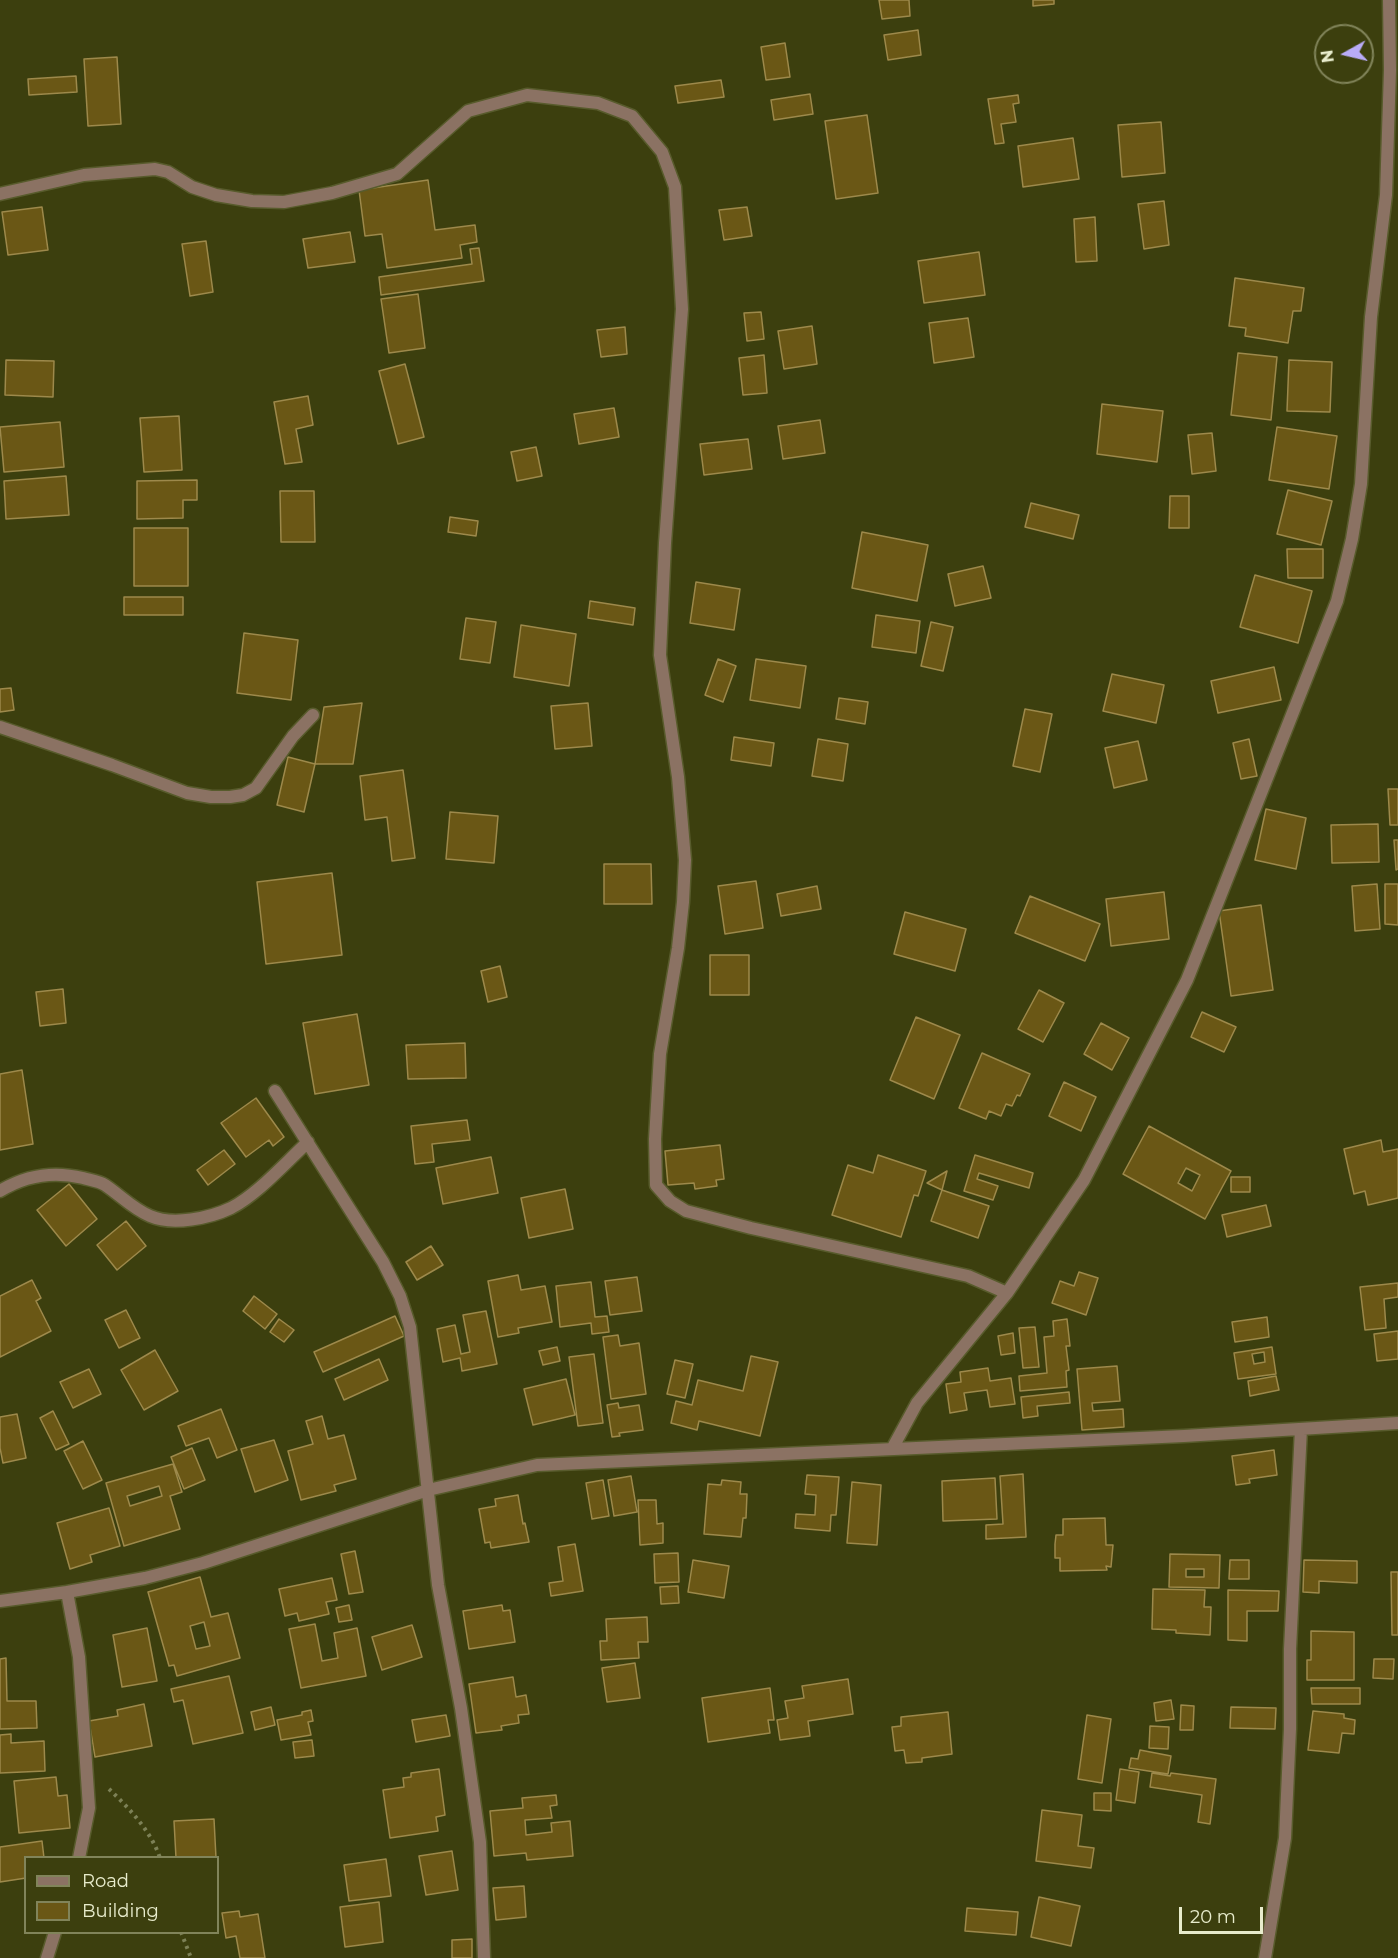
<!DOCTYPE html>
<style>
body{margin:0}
#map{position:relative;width:1398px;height:1958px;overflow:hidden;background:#3c3f0e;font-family:Montserrat,sans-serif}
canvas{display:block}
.legend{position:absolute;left:24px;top:1856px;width:195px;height:78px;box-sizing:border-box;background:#3c3f0e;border:2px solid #81845a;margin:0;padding:8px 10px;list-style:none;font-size:18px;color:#e8eccc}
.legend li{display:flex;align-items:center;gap:12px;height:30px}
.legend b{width:30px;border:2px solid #81845a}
.north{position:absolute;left:1314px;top:24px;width:60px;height:60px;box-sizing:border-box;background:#3c3f0e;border:2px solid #81845a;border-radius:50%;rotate:262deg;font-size:16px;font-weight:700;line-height:24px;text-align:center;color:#e8eccc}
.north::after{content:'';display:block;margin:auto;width:21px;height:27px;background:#b9abf7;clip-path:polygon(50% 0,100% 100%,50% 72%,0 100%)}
.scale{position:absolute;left:1179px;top:1907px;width:84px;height:27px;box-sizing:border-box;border:3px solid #e8eccc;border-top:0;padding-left:8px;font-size:18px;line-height:21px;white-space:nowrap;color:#e8eccc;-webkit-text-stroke:4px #3c3f0e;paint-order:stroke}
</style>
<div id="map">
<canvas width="1398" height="1958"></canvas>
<ul class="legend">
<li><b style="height:8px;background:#8b7263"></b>Road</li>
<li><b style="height:16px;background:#6a5715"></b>Building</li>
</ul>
<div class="north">N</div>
<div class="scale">20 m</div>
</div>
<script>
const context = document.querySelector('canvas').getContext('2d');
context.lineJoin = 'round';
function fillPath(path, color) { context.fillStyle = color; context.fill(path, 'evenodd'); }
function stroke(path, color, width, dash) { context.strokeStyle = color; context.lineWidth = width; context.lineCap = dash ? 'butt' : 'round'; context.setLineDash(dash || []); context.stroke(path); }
const building = new Path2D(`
 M879,0H909L910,16L882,19Z
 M1033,0H1054V4L1033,6Z
 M918,30L921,55L888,60L884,35Z
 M785,43L790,77L766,80L761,47Z
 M117,57L121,124L88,126L84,59Z
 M76,76L77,92L29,95L28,79Z
 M721,80L724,97L678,103L675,86Z
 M810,94L813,114L774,120L771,100Z
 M1018,95L1019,103L1013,104L1016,122L1001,124L1004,143L995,144L988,99Z
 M867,115L878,193L836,199L825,121Z
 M1161,122L1165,173L1122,177L1118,125Z
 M1073,138L1079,179L1023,187L1018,146Z
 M428,180L435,230L475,225L477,242L460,245L462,258L387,268L382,234L365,236L359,190Z
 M1164,201L1169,245L1144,249L1138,204Z
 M42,207L48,250L8,255L2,212Z
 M747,207L752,236L724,240L719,210Z
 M1095,217L1097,261L1076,262L1074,219Z
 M350,232L355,262L308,268L303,239Z
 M206,241L213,292L190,296L182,244Z
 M479,248L484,281L381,295L379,277L472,264L470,249Z
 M979,252L985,295L924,303L918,261Z
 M1235,278L1304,288L1301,311H1293L1288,343L1245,336L1246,328L1229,326Z
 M418,294L425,348L389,353L381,299Z
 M761,312L764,339L747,341L744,313Z
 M968,318L974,357L934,363L929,323Z
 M812,326L817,364L784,369L778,331Z
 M625,327L627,354L601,357L597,330Z
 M1238,353L1277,357L1271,420L1231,415Z
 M764,355L767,393L743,395L739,358Z
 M6,360L54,361L53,397L5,395Z
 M1289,360L1332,362L1330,412L1287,411Z
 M405,364L424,437L398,444L379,371Z
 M308,396L313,425L296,429L302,462L285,464L274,402Z
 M1102,404L1163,411L1157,462L1097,454Z
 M614,408L619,437L579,444L574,414Z
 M179,416L182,470L144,472L140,418Z
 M820,420L825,453L783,459L778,426Z
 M60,422L64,467L4,472L0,427Z
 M1277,427L1337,436L1329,489L1269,480Z
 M1212,433L1216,471L1192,474L1188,435Z
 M748,439L752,469L704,475L700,444Z
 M536,447L542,476L517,481L511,452Z
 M66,476L69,515L6,519L4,481Z
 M197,480V500H183V518L137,519V481Z
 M1288,490L1332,501L1321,545L1277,534Z
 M280,491H314L315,542H281Z
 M1170,496H1189V528H1169Z
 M1031,503L1079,515L1073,539L1025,527Z
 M450,517L478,521L476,536L448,532Z
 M134,528H188V586H134Z
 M862,532L928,545L917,601L852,588Z
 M1287,549H1323V578H1288Z
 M983,566L991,598L955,606L948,574Z
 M1255,575L1312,591L1298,643L1240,627Z
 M696,582L740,589L734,630L690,623Z
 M124,597H183V615H124Z
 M590,601L635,608L633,625L588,618Z
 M876,615L920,621L916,653L872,647Z
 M466,618L496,622L490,663L460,659Z
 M931,622L953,627L943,671L921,666Z
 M521,625L576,634L569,686L514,677Z
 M244,633L298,640L291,700L237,693Z
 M718,659L736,666L723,702L705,695Z
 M756,659L806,666L800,708L750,700Z
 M1274,667L1281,700L1218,713L1211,681Z
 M1112,674L1164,685L1156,723L1103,711Z
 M11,688L14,710L0,712V689Z
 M839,698L868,702L865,724L836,719Z
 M362,703L353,764H315L324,707Z
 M588,703L592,746L555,749L551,706Z
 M1025,709L1052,714L1040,772L1013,766Z
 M734,737L774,743L771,766L731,760Z
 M818,739L848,744L843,781L812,776Z
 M1249,739L1257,776L1241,779L1233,743Z
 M1138,741L1147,780L1114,788L1105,748Z
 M288,757L315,764L304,812L277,805Z
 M403,770L415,858L392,861L387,817L365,820L360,776Z
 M1388,789H1398V825H1390Z
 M1266,809L1306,818L1296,869L1255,860Z
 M450,812L498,816L494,863L446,859Z
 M1378,824L1379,862L1332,863L1331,825Z
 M1394,840H1398V869L1396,870Z
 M604,864H651L652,904H604Z
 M332,873L342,955L266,964L257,882Z
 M756,881L763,928L725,934L718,886Z
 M1377,884L1380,929L1355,931L1352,886Z
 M1385,884H1398V925L1385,924Z
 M817,886L821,909L781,916L777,894Z
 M1164,892L1169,939L1111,946L1106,899Z
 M1030,896L1100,924L1085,961L1015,933Z
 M1261,905L1273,990L1231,996L1219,911Z
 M905,912L966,929L955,971L894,954Z
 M710,955H749V995H710Z
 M500,966L507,997L488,1002L481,971Z
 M63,989L66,1023L40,1026L36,992Z
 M1039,990L1064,1003L1043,1042L1018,1029Z
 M1202,1012L1236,1027L1224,1052L1191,1037Z
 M357,1014L369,1085L315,1094L303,1023Z
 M916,1017L960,1035L934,1099L890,1080Z
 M1101,1023L1129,1038L1112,1070L1084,1054Z
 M465,1043L466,1078L408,1079L406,1045Z
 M982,1053L1030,1074L1020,1096L1017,1095L1012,1106L1006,1104L1001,1116L989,1111L986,1119L959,1108Z
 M22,1070L33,1144L0,1150V1074Z
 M1064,1082L1096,1097L1081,1131L1049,1116Z
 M256,1098L284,1137L273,1146L269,1140L246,1157L221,1123Z
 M467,1120L470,1140L432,1144L434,1162L415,1164L411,1126Z
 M1149,1126L1231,1171L1205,1219L1123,1174ZM1186,1168L1200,1175L1192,1191L1178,1183Z
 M1381,1140L1383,1152L1398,1149V1198L1368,1205L1365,1191L1354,1194L1344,1149Z
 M720,1145L724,1179L716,1180L717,1186L695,1189L694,1183L668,1185L665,1151Z
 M224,1150L235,1164L208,1185L197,1170Z
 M878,1155L926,1171L918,1196L914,1195L901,1237L832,1215L848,1165L873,1173Z
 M975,1155L1033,1173L1029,1188L979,1173L977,1179L998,1186L993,1200L964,1191Z
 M491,1157L498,1193L443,1204L436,1168Z
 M947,1171L942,1190L927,1183Z
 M1231,1177H1250V1192H1231Z
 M69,1184L97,1219L66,1246L37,1210Z
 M565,1189L573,1229L529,1238L521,1198Z
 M942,1190L989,1206L978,1238L931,1221Z
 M1266,1205L1271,1226L1227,1237L1222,1215Z
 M126,1221L146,1246L117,1270L97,1245Z
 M431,1246L443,1265L417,1280L406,1262Z
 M1079,1272L1098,1278L1086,1315L1052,1303L1060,1281L1074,1286Z
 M518,1275L521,1290L545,1286L552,1322L518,1328L519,1333L498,1337L488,1281Z
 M637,1277L642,1311L610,1315L605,1281Z
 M32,1280L41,1298L36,1301L51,1331L0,1357V1296Z
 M591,1282L595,1317L607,1316L609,1332L592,1334L591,1323L560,1327L556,1286Z
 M1398,1283V1297L1384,1299L1386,1328L1365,1330L1360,1287Z
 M254,1296L277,1314L265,1329L243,1311Z
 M126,1310L140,1338L119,1348L105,1320Z
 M486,1311L497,1364L462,1371L460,1358L443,1362L437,1329L455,1325L461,1354L470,1352L463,1315Z
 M395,1316L404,1336L323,1372L314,1352Z
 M1267,1317L1269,1337L1235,1342L1232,1322Z
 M279,1319L294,1330L284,1342L270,1332Z
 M1067,1319L1070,1346H1066L1069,1370L1066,1371L1067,1387L1020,1391L1019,1376L1047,1373L1044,1337L1054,1336L1053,1321Z
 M1035,1327L1039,1367L1023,1368L1019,1328Z
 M1398,1331V1359L1377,1361L1374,1334Z
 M1013,1333L1015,1353L1001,1355L998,1336Z
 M618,1335L620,1346L639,1343L646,1394L611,1399L603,1337Z
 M557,1347L560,1361L543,1365L539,1351Z
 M1272,1347L1276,1374L1238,1379L1234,1353ZM1264,1352L1265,1362L1254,1364L1252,1354Z
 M155,1350L178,1391L144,1410L121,1370Z
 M594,1354L603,1423L578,1426L569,1357Z
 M751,1356L778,1362L760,1436L699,1421L697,1430L671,1423L676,1401L692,1405L698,1380L743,1391Z
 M379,1359L388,1380L344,1400L335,1379Z
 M675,1360L693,1364L685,1398L667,1394Z
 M1117,1366L1120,1401L1092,1403L1093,1411L1123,1409L1124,1427L1082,1430L1077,1369Z
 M988,1368L990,1381L1011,1378L1015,1404L990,1407L987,1390L964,1393L967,1410L950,1413L946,1384L961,1382L960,1372Z
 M89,1369L101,1394L73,1408L60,1382Z
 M1276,1376L1279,1390L1250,1396L1248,1381Z
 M566,1379L575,1415L533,1425L524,1389Z
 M1069,1392L1070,1403L1037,1406L1038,1416L1023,1418L1021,1397Z
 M618,1403L619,1408L639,1405L643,1430L619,1433L620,1436L612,1437L607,1405Z
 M221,1409L237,1450L217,1458L209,1438L186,1446L178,1426Z
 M53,1411L69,1444L56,1450L40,1418Z
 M17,1414L26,1458L3,1463L0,1448V1417Z
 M322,1416L328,1439L344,1435L356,1479L334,1485L336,1491L301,1500L288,1451L313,1444L306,1421Z
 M274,1440L288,1480L255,1492L241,1449Z
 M83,1441L102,1480L83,1489L64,1451Z
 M192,1448L205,1480L184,1489L171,1457Z
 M1274,1450L1277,1475L1249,1479L1250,1483L1236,1485L1232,1456Z
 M173,1464L182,1492L170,1496L180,1529L124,1546L106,1483ZM159,1486L162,1496L130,1506L127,1496Z
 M1023,1474L1026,1537L986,1539V1525L1003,1524L1000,1476Z
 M807,1475L839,1477L836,1515H831L830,1531L795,1528L796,1514L815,1515L816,1495L805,1494Z
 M631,1476L637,1512L614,1516L608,1480Z
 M995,1478L997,1519L943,1521L942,1481Z
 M603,1480L609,1516L592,1519L586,1483Z
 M722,1480L741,1482L740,1494H747L746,1518H743L741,1537L704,1534L708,1484L721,1485Z
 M852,1482L881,1485L877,1545L847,1543Z
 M518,1495L523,1524L525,1523L529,1542L491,1548L490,1542L485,1543L479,1509L496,1506L495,1499Z
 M638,1500H656L657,1524L663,1523V1543L640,1545Z
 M109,1508L120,1546L90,1555L92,1562L70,1569L57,1523Z
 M1105,1518L1106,1545H1113L1111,1567L1106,1566L1107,1570L1060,1571V1558H1055V1544L1056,1535H1063V1519Z
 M575,1544L583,1591L551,1596L549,1583L563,1581L558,1547Z
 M355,1551L363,1592L349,1594L341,1554Z
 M678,1553L679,1582L655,1583L654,1554Z
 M1170,1554L1220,1555L1219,1588L1169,1587ZM1186,1569H1204V1577H1186Z
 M693,1560L729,1566L724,1598L688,1592Z
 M1230,1560H1249V1579H1229Z
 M1304,1560L1357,1561V1583L1319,1581V1593L1303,1592Z
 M1391,1572H1398V1635H1392Z
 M200,1577L211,1617L228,1613L240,1658L177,1676L174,1665L169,1666L148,1592ZM204,1622L210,1646L196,1649L190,1626Z
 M332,1578L337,1600L326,1602L329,1614L299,1621L297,1613L285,1616L279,1589Z
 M678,1586L679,1603L661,1604L660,1587Z
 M1153,1589L1205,1590L1204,1607H1211L1210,1635L1176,1633V1630L1152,1629Z
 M1228,1590L1279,1591L1278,1611H1247V1641L1228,1640Z
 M349,1605L352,1620L339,1622L336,1608Z
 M502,1605L503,1611L510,1610L515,1642L469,1649L463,1611Z
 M647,1617L648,1642H638L639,1658L601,1660L600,1641H607L606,1619Z
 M315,1624L322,1661L338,1658L334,1633L357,1628L366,1676L301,1688L289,1629Z
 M412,1625L422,1657L382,1670L372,1637Z
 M147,1628L157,1681L122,1687L113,1635Z
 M1311,1631L1354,1632V1680H1307V1660H1311Z
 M6,1658L7,1701H36L37,1728L0,1729V1659Z
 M1374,1659H1394L1393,1679L1373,1678Z
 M635,1663L640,1698L607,1702L602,1668Z
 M229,1676L243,1733L193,1744L183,1700L174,1702L171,1689Z
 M513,1677L516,1697L526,1695L529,1714L518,1715L519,1723L501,1726L502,1730L476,1733L469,1684Z
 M848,1679L853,1714L808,1721L810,1736L780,1740L777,1720L788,1718L785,1701L804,1698L802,1686Z
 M770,1688L774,1720H768L770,1733L708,1742L702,1698Z
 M1311,1688H1360V1704H1312Z
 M1171,1700L1174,1719L1156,1721L1154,1703Z
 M144,1704L152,1746L95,1757L89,1721L118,1716L117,1710Z
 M1181,1705L1194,1706L1193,1730H1180Z
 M271,1707L275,1725L255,1730L251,1712Z
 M1231,1707L1276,1708L1275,1729L1230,1728Z
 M311,1710L313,1721L308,1722L311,1735L281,1740L277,1720L302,1715V1712Z
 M1313,1711L1344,1714V1718L1355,1720L1354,1734L1342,1733L1339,1753L1308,1750Z
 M948,1712L952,1754L922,1758V1762L906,1763L904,1750L895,1751L892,1727L901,1726V1717Z
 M446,1715L450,1736L416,1742L412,1720Z
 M1087,1715L1111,1719L1102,1783L1078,1779Z
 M1150,1726L1169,1727L1168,1749L1149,1748Z
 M11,1734V1743L44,1741L45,1771L0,1773V1735Z
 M312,1740L314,1756L295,1758L293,1742Z
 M1140,1750L1171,1756L1168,1774L1129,1768L1131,1758L1138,1759Z
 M439,1769L445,1815L436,1817L438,1831L390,1838L383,1790L404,1787L403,1778L411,1777V1773Z
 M1120,1769L1139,1772L1135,1803L1116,1800Z
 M1152,1773L1170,1776L1171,1773L1216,1779L1210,1824L1198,1822L1202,1795L1150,1787Z
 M56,1777L58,1796L67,1795L70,1828L19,1833L14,1781Z
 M1094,1793H1111V1811L1094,1810Z
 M556,1795L557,1805L550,1806L552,1818L525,1820L526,1835L552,1832L551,1823L570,1821L573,1856L527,1860L526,1853L494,1856L490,1811L523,1808L522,1798Z
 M1042,1810L1082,1815L1078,1846L1094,1848L1091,1868L1036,1861Z
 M214,1819L216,1858H176L174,1821Z
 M42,1841L44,1858H26V1878L0,1882V1847Z
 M452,1851L458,1890L426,1895L419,1856Z
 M386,1859L391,1896L349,1901L344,1865Z
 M524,1886L526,1917L496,1920L493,1888Z
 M1039,1897L1080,1906L1071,1946L1031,1937Z
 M379,1902L383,1942L345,1947L340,1907Z
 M967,1908L1018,1912L1016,1935L965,1931Z
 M239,1911L240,1917L258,1914L265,1958H240L236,1936L226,1938L222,1913Z
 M472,1939V1958H452V1940Z`);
const path = new Path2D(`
 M109,1789C129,1808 151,1831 160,1858
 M181,1932L191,1958`);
const minor = new Path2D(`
 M0,194L84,175L155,169L168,172L192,187L216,195L252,201L284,202L332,193L397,174L468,111L527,95L598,103L632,116L662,152L675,187L682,309L665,543L660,655L678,777L685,860L683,902L678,948L660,1054L655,1139L656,1185L670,1201L686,1211L751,1228L968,1276L1007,1293
 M0,727L112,765L187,793L211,797H230L243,795L256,788L293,736L313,715
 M275,1091L383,1262L400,1296L410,1327L438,1585L461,1708L480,1842L484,1958
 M0,1191C26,1175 54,1171 83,1178C90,1180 99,1181 105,1185C120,1195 133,1209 150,1216C173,1226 210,1218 231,1208C258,1194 285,1163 308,1142
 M892,1449L917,1403L1007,1293L1084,1180L1187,980L1337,601L1352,539L1361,484L1371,317L1386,195L1390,70L1389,0
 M67,1592L79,1657L89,1808L79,1858
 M0,1601L67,1592L145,1578L203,1563L428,1490L537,1465L1184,1436L1398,1423
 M47,1958L55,1932
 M1265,1958L1285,1838L1290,1729V1649L1301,1429`);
fillPath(building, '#6a5715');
stroke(building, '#9d894b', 1.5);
stroke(minor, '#585b2c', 15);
stroke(path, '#7d8156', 4, [3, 4.5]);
stroke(minor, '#8b7263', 12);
</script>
